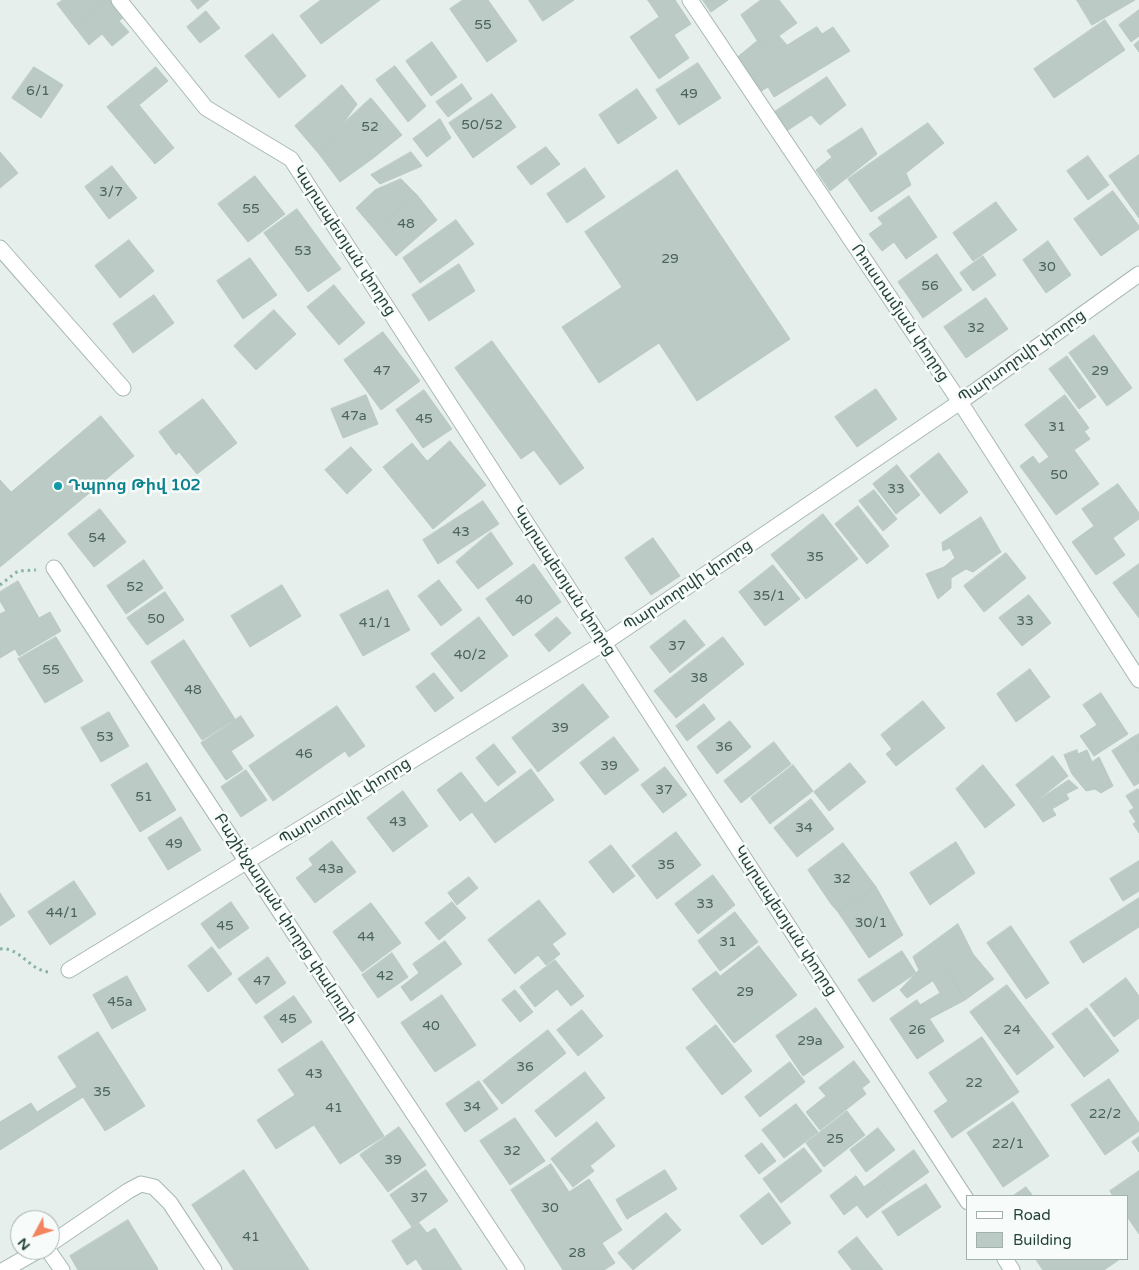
<!DOCTYPE html>
<meta charset="utf-8">
<style>
body{margin:0}
#map{position:relative;width:1139px;height:1270px;overflow:hidden;background:#e6efeb;font-family:"Varela Round",sans-serif}
canvas{display:block}
.legend{position:absolute;left:966px;top:1195px;width:162px;height:65px;box-sizing:border-box;background:#f7fbf9;border:1px solid #a3b1ad;margin:0;padding:6px 9px;list-style:none;font-size:15px;color:#24423a}
.legend li{display:flex;align-items:center;gap:10px;height:25px}
.legend b{width:25px;border:1px solid #a3b1ad}
.north{position:absolute;left:10px;top:1210px;width:50px;height:50px;box-sizing:border-box;background:#f7fbf9;border:1px solid #a3b1ad;border-radius:50%;rotate:230deg;font-size:14px;font-weight:700;line-height:20px;text-align:center;color:#24423a}
.north::after{content:'';display:block;margin:auto;width:18px;height:22px;background:#f4845f;clip-path:polygon(50% 0,100% 100%,50% 72%,0 100%)}
</style>
<div id="map">
<canvas width="1139" height="1270"></canvas>
<ul class="legend">
<li><b style="height:6px;background:#fff"></b>Road</li>
<li><b style="height:14px;background:#bbcac4"></b>Building</li>
</ul>
<div class="north">N</div>
</div>
<script>
const context = document.querySelector('canvas').getContext('2d');
context.lineJoin = 'round';
function fillPath(path, color) { context.fillStyle = color; context.fill(path, 'evenodd'); }
function stroke(path, color, width, dash) { context.strokeStyle = color; context.lineWidth = width; context.lineCap = dash ? 'butt' : 'round'; context.setLineDash(dash || []); context.stroke(path); }
function write(font, color, halo, rows, align = 'center') {
  context.font = font + ' "Varela Round","Noto Sans Armenian",sans-serif'; context.lineWidth = 5; context.setLineDash([]); context.textBaseline = 'middle'; context.strokeStyle = halo; context.fillStyle = color; for (const [text, x, y, turn = 0] of rows) {
    context.save(); context.translate(x, y); context.rotate((+turn || 0) * Math.PI / 180); context.textAlign = isNaN(turn) ? turn : align; if (halo) context.strokeText(text, 0, 0); context.fillText(text, 0, 0); context.restore();
  }
}
const building = new Path2D(`
 M63,0H106L74,26L57,4Z
 M106,0H110L124,17L119,21L129,32L112,46L102,34L89,45L74,26Z
 M191,0H209L198,9Z
 M321,0H380L321,44L300,16Z
 M463,0H488L517,41L487,62L450,9Z
 M529,0H574L543,21Z
 M648,0H675L691,24L674,35L689,58L659,79L630,37L659,17Z
 M703,0H728L711,12Z
 M761,0H779L797,23L762,48L741,15Z
 M1077,0H1135L1092,25Z
 M1139,10V36L1131,42L1119,25Z
 M206,11L220,28L200,43L187,27Z
 M1105,20L1125,50L1054,98L1034,69Z
 M817,27L822,34L833,27L850,51L774,97L768,87L758,93L734,60L757,41L762,48L779,36L787,45Z
 M273,34L306,76L279,98L245,56Z
 M1139,41V52L1134,45Z
 M432,42L457,77L431,96L406,61Z
 M698,63L721,98L679,125L656,90Z
 M395,66L426,106L408,122L376,80Z
 M34,67L63,85L41,118L12,98Z
 M156,67L168,81L139,105L174,148L155,164L107,107Z
 M827,77L846,105L820,125L811,115L785,132L773,113Z
 M462,84L472,99L448,117L436,102Z
 M342,85L357,104L342,125L347,130L319,154L295,126Z
 M637,89L657,118L618,144L599,115Z
 M492,94L516,127L473,158L449,123Z
 M371,98L402,135L372,159L342,125Z
 M440,119L451,138L427,157L413,139Z
 M928,123L944,143L906,173L911,185L871,212L848,179Z
 M862,128L877,154L830,191L816,170L832,157L827,151Z
 M347,130L372,159L340,182L319,154Z
 M546,147L560,164L531,185L517,167Z
 M0,152L18,173L0,188Z
 M411,152L422,166L380,184L371,175Z
 M1139,155V218L1109,176Z
 M1088,156L1109,185L1088,200L1067,171Z
 M112,166L137,198L109,219L85,187Z
 M585,168L605,197L567,223L547,194Z
 M677,170L790,339L697,401L659,343L599,383L562,327L622,287L585,232Z
 M255,176L285,214L248,242L218,204Z
 M401,179L417,195L374,229L356,208L375,190Z
 M1113,191L1139,226V229L1101,256L1074,219Z
 M417,195L437,220L396,256L374,229Z
 M909,196L937,237L906,259L894,242L882,251L869,234L883,224L878,218Z
 M996,202L1017,230L973,261L953,233Z
 M297,209L341,269L308,292L264,233Z
 M456,220L474,244L420,283L403,258Z
 M129,240L154,271L120,298L95,266Z
 M1048,241L1071,275L1046,293L1023,260Z
 M937,254L962,290L923,318L898,282Z
 M983,256L996,275L973,291L960,273Z
 M250,258L277,295L243,319L217,281Z
 M459,264L475,291L429,321L412,295Z
 M334,285L365,323L339,345L307,307Z
 M154,295L174,323L133,353L113,324Z
 M986,298L1008,329L966,358L944,327Z
 M274,310L296,334L256,370L234,346Z
 M383,332L420,381L381,410L344,360Z
 M1094,335L1132,388L1107,406L1069,353Z
 M492,341L584,468L560,485L534,450L521,459L455,368Z
 M1067,356L1096,397L1079,409L1049,369Z
 M876,389L897,419L857,447L835,417Z
 M424,390L452,429L423,448L396,410Z
 M366,395L378,424L343,438L331,409Z
 M1065,395L1089,428L1049,457L1025,425Z
 M203,399L237,443L197,474L179,452L176,455L159,432Z
 M101,416L134,456L0,567V480L11,492Z
 M1084,431L1090,439L1074,450L1099,484L1056,515L1020,466L1033,456L1039,464Z
 M450,441L486,485L433,529L383,467L412,443L427,461Z
 M351,447L372,470L347,494L325,470Z
 M939,453L968,492L940,514L910,476Z
 M897,465L920,495L896,514L873,484Z
 M1118,484L1139,513V519L1113,538L1125,555L1096,575L1072,542L1094,526L1082,509Z
 M874,490L897,519L883,531L859,501Z
 M483,501L499,524L438,564L423,540Z
 M858,506L889,546L867,564L835,524Z
 M100,509L126,542L94,567L68,534Z
 M823,514L858,559L806,599L771,555Z
 M981,517L1001,552L973,572L966,569L951,578V588L938,599L926,574L944,567L955,558L950,548L943,551L942,543Z
 M491,532L513,564L478,589L456,562Z
 M653,538L680,576L651,595L625,558Z
 M1006,553L1026,578L984,612L964,586Z
 M144,560L163,588L126,614L107,586Z
 M534,564L561,602L513,636L486,599Z
 M1139,564V618L1113,583Z
 M773,565L800,599L765,626L739,592Z
 M439,580L462,610L441,626L418,596Z
 M18,581L39,618L50,612L61,631L19,656L15,649L0,658V614L6,611L0,601V592Z
 M282,585L301,616L250,647L231,616Z
 M388,590L410,630L363,656L340,615Z
 M165,592L184,620L147,645L127,618Z
 M1029,595L1051,623L1022,646L999,618Z
 M479,617L508,656L461,692L431,654Z
 M557,617L571,633L549,652L535,635Z
 M685,620L705,645L670,673L650,647Z
 M56,637L83,681L45,703L18,659Z
 M723,637L744,664L676,718L654,691Z
 M184,640L235,719L202,740L151,662Z
 M1030,669L1050,697L1016,722L997,694Z
 M434,673L454,698L435,712L416,687Z
 M583,684L609,717L538,772L512,738Z
 M1101,693L1128,734L1094,756L1080,736L1097,725L1083,705Z
 M923,701L945,728L896,766L886,754L892,749L881,735Z
 M704,704L715,719L687,741L676,726Z
 M337,706L365,746L349,757L345,751L273,801L249,766Z
 M109,712L129,746L101,762L81,728Z
 M241,716L254,736L231,751L243,769L226,780L201,743Z
 M730,721L751,747L717,774L697,747Z
 M1139,734V749L1132,738Z
 M614,737L639,770L605,795L580,763Z
 M1132,738L1139,749V783L1134,786L1112,751Z
 M774,742L791,764L741,803L724,781Z
 M494,744L516,772L498,786L476,758Z
 M1077,750L1078,754L1087,750L1092,762L1099,757L1113,786L1101,793L1095,789L1086,791L1072,774L1064,755Z
 M1053,756L1068,776L1031,805L1016,785Z
 M147,763L176,810L140,832L111,785Z
 M850,763L866,782L829,811L814,792Z
 M793,765L813,791L770,824L751,798Z
 M983,765L1015,805L985,828L956,789Z
 M665,767L687,795L663,813L641,785Z
 M531,769L554,800L495,843L472,812L460,821L437,790L461,772L485,803Z
 M246,770L267,800L241,817L221,787Z
 M1069,780L1078,788L1066,794L1069,799L1052,809L1056,815L1043,822L1031,805Z
 M1138,789L1139,791V833L1133,824L1136,822L1129,811L1134,808L1126,796Z
 M403,791L428,826L393,852L367,818Z
 M811,799L834,829L797,857L774,828Z
 M181,817L201,850L168,870L148,838Z
 M676,832L701,865L657,899L632,866Z
 M332,841L356,872L315,903L296,878L313,865L309,859Z
 M956,842L975,873L930,905L910,873Z
 M843,843L876,887L838,912L831,904L808,870Z
 M611,845L635,876L613,893L589,862Z
 M1139,861V891L1123,901L1110,879Z
 M713,875L735,905L698,934L675,904Z
 M469,877L478,888L457,905L448,893Z
 M74,881L96,914L50,945L28,912Z
 M876,887L903,935L869,958L838,912Z
 M0,893L15,916L0,926Z
 M1139,898V927L1083,963L1070,942Z
 M539,900L566,934L552,944L560,954L546,965L538,955L515,974L488,940Z
 M231,902L249,928L219,949L201,924Z
 M452,902L466,918L439,940L425,923Z
 M371,903L401,943L362,972L333,932Z
 M735,912L758,942L720,971L698,941Z
 M958,924L973,954L907,998L900,990L919,970L913,957Z
 M1011,926L1049,983L1026,999L987,943Z
 M445,941L462,964L411,1001L401,987L419,973L413,964Z
 M759,946L797,995L734,1043L692,989L716,971L720,976Z
 M212,947L232,974L208,992L188,966Z
 M902,951L916,973L873,1002L858,980Z
 M392,953L408,977L378,998L362,975Z
 M973,954L994,979L965,1000L948,971Z
 M268,957L286,983L256,1004L238,979Z
 M555,960L584,996L571,1006L557,989L535,1007L520,987Z
 M948,971L965,1000L929,1019L920,1005L940,993L933,981Z
 M127,976L146,1010L112,1029L93,995Z
 M1126,978L1139,996V1018L1114,1037L1090,1005Z
 M1007,985L1054,1047L1017,1075L970,1012Z
 M515,990L533,1012L520,1022L502,1000Z
 M442,995L476,1045L435,1072L401,1023Z
 M294,996L312,1022L282,1043L264,1017Z
 M917,1000L944,1041L917,1059L890,1019Z
 M816,1008L844,1047L803,1076L776,1036Z
 M1087,1008L1119,1051L1084,1077L1052,1034Z
 M582,1010L603,1036L578,1056L557,1030Z
 M716,1025L752,1071L722,1095L686,1048Z
 M548,1030L566,1053L502,1104L483,1081Z
 M98,1032L145,1106L105,1131L83,1097L0,1150V1122L31,1103L37,1112L77,1087L58,1057Z
 M982,1037L1019,1092L952,1138L934,1111L948,1101L929,1073Z
 M322,1041L384,1136L340,1164L314,1125L276,1149L257,1120L295,1095L278,1070Z
 M854,1061L870,1082L862,1088L866,1094L820,1130L806,1112L826,1096L819,1088Z
 M790,1062L805,1082L760,1117L745,1097Z
 M585,1072L605,1098L556,1137L535,1111Z
 M1109,1079L1139,1123V1131L1105,1155L1071,1105Z
 M479,1081L498,1109L465,1132L446,1104Z
 M1013,1102L1049,1156L1003,1187L967,1133Z
 M796,1104L818,1132L784,1158L762,1130Z
 M847,1111L865,1135L824,1167L806,1143Z
 M515,1118L545,1161L510,1185L480,1141Z
 M597,1122L615,1146L590,1166L594,1171L573,1187L551,1159Z
 M399,1127L426,1165L388,1192L360,1155Z
 M878,1128L895,1150L866,1172L850,1150Z
 M1139,1137V1152L1132,1142Z
 M762,1143L776,1161L759,1174L745,1156Z
 M804,1148L822,1171L781,1203L763,1179Z
 M914,1150L929,1172L893,1198L878,1177Z
 M551,1164L569,1192L589,1179L622,1230L602,1243L615,1263L604,1270H563L511,1190Z
 M244,1170L309,1270H234L192,1205Z
 M426,1170L448,1201L412,1227L390,1195Z
 M665,1170L677,1189L627,1219L616,1200Z
 M1139,1171V1234L1128,1218V1196H1113L1110,1191Z
 M856,1176L864,1187L878,1177L893,1198L867,1218L857,1205L844,1215L830,1196Z
 M926,1184L941,1207L898,1236L882,1212Z
 M1026,1187L1033,1196H1013Z
 M769,1193L791,1223L762,1245L740,1216Z
 M666,1213L681,1230L633,1270L618,1253Z
 M128,1220L158,1269L157,1270H78L70,1256Z
 M419,1223L427,1233L435,1228L462,1270H423L416,1259L407,1265L392,1241Z
 M857,1237L883,1270H852L838,1252Z
 M1036,1259H1120L1104,1270H1043Z`);
const path = new Path2D(`
 M0,585L18,571L36,570
 M0,949C20,946 31,973 51,972`);
const minor = new Path2D(`
 M119,0L206,108L291,159L604,643L968,1202
 M690,0L960,402L1139,680
 M0,248L123,388
 M54,568L247,862L517,1270
 M69,970L604,643L960,402L1139,274
 M50,1244L128,1191L141,1184L154,1187L170,1203L214,1270
 M48,1250L62,1270
 M1005,1259L1012,1270
 M4,1270L39,1250`);
const markers = [
 [58,486,5,"#0f9aa8"]
];
const numberNames = [
 ["55",483,25],
 ["6/1",38,91],
 ["49",689,94],
 ["50/52",482,125],
 ["52",370,127],
 ["3/7",111,192],
 ["55",251,209],
 ["48",406,224],
 ["53",303,251],
 ["29",670,259],
 ["30",1047,267],
 ["56",930,286],
 ["32",976,328],
 ["47",382,371],
 ["29",1100,371],
 ["47a",354,416],
 ["45",424,419],
 ["31",1057,427],
 ["50",1059,475],
 ["33",896,489],
 ["43",461,532],
 ["54",97,538],
 ["35",815,557],
 ["52",135,587],
 ["35/1",769,596],
 ["40",524,600],
 ["50",156,619],
 ["33",1025,621],
 ["41/1",375,623],
 ["37",677,646],
 ["40/2",470,655],
 ["55",51,670],
 ["38",699,678],
 ["48",193,690],
 ["39",560,728],
 ["53",105,737],
 ["36",724,747],
 ["46",304,754],
 ["39",609,766],
 ["37",664,790],
 ["51",144,797],
 ["43",398,822],
 ["34",804,828],
 ["49",174,844],
 ["35",666,865],
 ["43a",331,869],
 ["32",842,879],
 ["33",705,904],
 ["44/1",62,913],
 ["30/1",871,923],
 ["45",225,926],
 ["44",366,937],
 ["31",728,942],
 ["42",385,976],
 ["47",262,981],
 ["29",745,992],
 ["45a",120,1002],
 ["45",288,1019],
 ["40",431,1026],
 ["26",917,1030],
 ["24",1012,1030],
 ["29a",810,1041],
 ["36",525,1067],
 ["43",314,1074],
 ["22",974,1083],
 ["35",102,1092],
 ["34",472,1107],
 ["41",334,1108],
 ["22/2",1105,1114],
 ["25",835,1139],
 ["22/1",1008,1144],
 ["32",512,1151],
 ["39",393,1160],
 ["37",419,1198],
 ["30",550,1208],
 ["41",251,1237],
 ["28",577,1253]
];
const streetNames = [
 ["Կարապետյան փողոց",344,241,57],
 ["Ռուստամյան փողոց",900,313,56],
 ["Պարսողովի փողոց",1022,357,-35],
 ["Կարապետյան փողոց",564,581,57],
 ["Պարսողովի փողոց",688,586,-34],
 ["Պարսողովի փողոց",345,802,-32],
 ["Բաշինջաղյան փողոց փակուղի",285,919,57],
 ["Կարապետյան փողոց",785,921,57]
];
const cultureNames = [
 ["Դպրոց Թիվ 102",68,486]
];
fillPath(building, '#bbcac4');
stroke(building, '#b8c9c2', 1);
stroke(minor, '#a8b8b2', 17);
stroke(path, '#86b3a5', 3, [2.5, 4]);
stroke(minor, '#fff', 15);
for (const [x, y, r, color] of markers) { const dot = new Path2D(); dot.arc(x, y, r, 0, 2 * Math.PI); context.fillStyle = color; context.fill(dot); stroke(dot, '#f7fbf9', 2); }
write('14px', '#4a645c', null, numberNames);
write('16px', '#24423a', '#f7fbf9', streetNames);
write('bold 16px', '#0d838f', '#f7fbf9', cultureNames, 'left');
</script>
